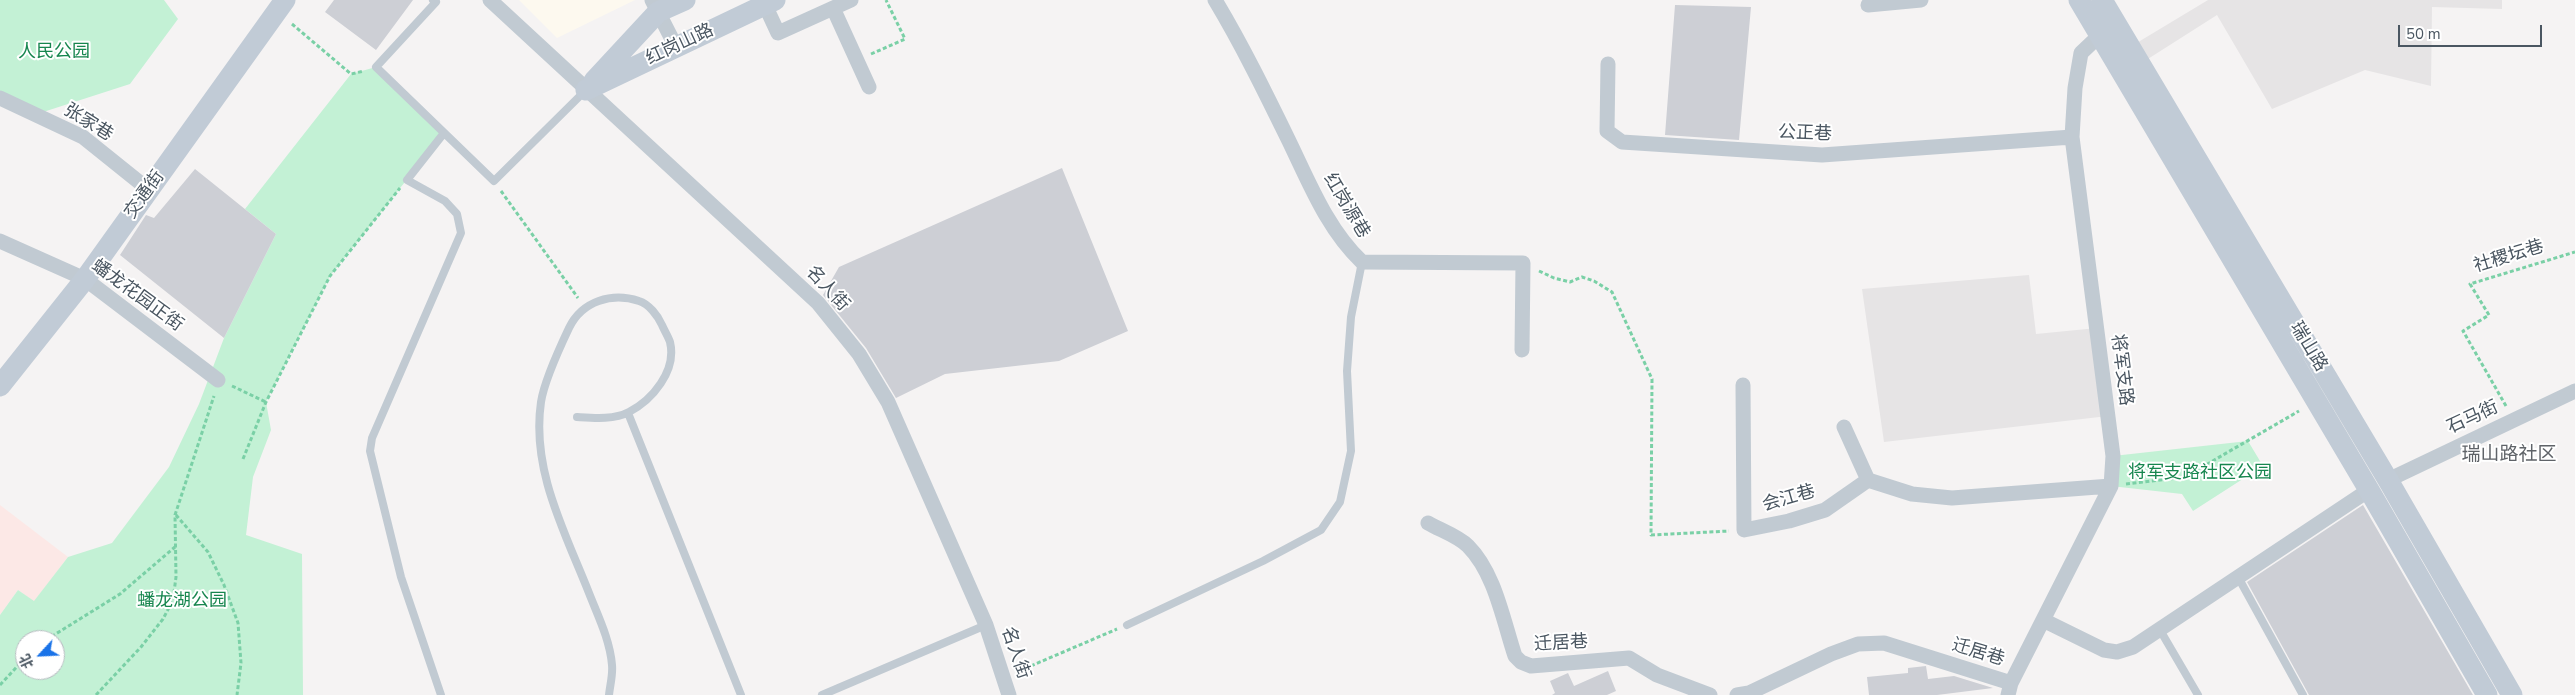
<!DOCTYPE html>
<meta charset="utf-8">
<style>
body{margin:0}
#map{position:relative;width:2575px;height:695px;overflow:hidden;background:#f5f3f3;font-family:"Nunito Sans","Noto Sans SC",sans-serif}
canvas{display:block}
.north{position:absolute;left:15px;top:630px;width:50px;height:50px;box-sizing:border-box;background:#fff;border:1px solid #b7bbc0;border-radius:50%;rotate:245deg;font-size:14px;font-weight:700;line-height:20px;text-align:center;color:#4a5661}
.north::after{content:'';display:block;margin:auto;width:18px;height:22px;background:#1a73e8;clip-path:polygon(50% 0,100% 100%,50% 72%,0 100%)}
.scale{position:absolute;left:2398px;top:25px;width:144px;height:22px;box-sizing:border-box;border:2px solid #4a5661;border-top:0;padding-left:6px;font-size:15px;line-height:18px;white-space:nowrap;color:#4a5661;-webkit-text-stroke:4px #fff;paint-order:stroke}
</style>
<div id="map">
<canvas width="2575" height="695"></canvas>
<div class="north">北</div>
<div class="scale">50 m</div>
</div>
<script>
const context = document.querySelector('canvas').getContext('2d');
context.lineJoin = 'round';
function fillPath(path, color) { context.fillStyle = color; context.fill(path, 'evenodd'); }
function stroke(path, color, width, dash) { context.strokeStyle = color; context.lineWidth = width; context.lineCap = dash ? 'butt' : 'round'; context.setLineDash(dash || []); context.stroke(path); }
function write(font, color, halo, rows, align = 'center') {
  context.font = font + ' "Nunito Sans","Noto Sans SC",sans-serif'; context.lineWidth = 4; context.setLineDash([]); context.textBaseline = 'middle'; context.strokeStyle = halo; context.fillStyle = color; for (const [text, x, y, turn = 0] of rows) {
    context.save(); context.translate(x, y); context.rotate((+turn || 0) * Math.PI / 180); context.textAlign = isNaN(turn) ? turn : align; if (halo) context.strokeText(text, 0, 0); context.fillText(text, 0, 0); context.restore();
  }
}
const commercial = new Path2D(`
 M519,0H635L557,38Z`);
const education = new Path2D(`
 M2208,0H2502V9L2432,7L2431,86L2365,70L2272,109L2217,15L2140,64L2130,47Z
 M2029,275L2036,334L2097,328L2108,416L1884,442L1862,289Z`);
const medical = new Path2D(`
 M0,505L68,557L34,602L18,590L0,615Z`);
const green = new Path2D(`
 M0,0H164L178,19L130,84L37,114L0,98Z
 M376,67L444,133L330,276L266,402L271,430L253,477L246,535L302,554L303,695H0V615L18,590L34,601L68,557L112,543L169,467L199,404L224,338L276,234L245,209L351,74ZM25,640H55V670H25Z
 M2248,441L2263,466L2193,511L2182,494L2111,486L2113,456Z`);
const building = new Path2D(`
 M334,0H413L376,50L325,12Z
 M1675,5L1751,7L1739,140L1665,135Z
 M1062,168L1128,331L1059,361L945,374L896,398L866,348L823,295L839,267Z
 M195,169L276,234L224,338L120,255L146,215L154,218Z
 M2363,505L2473,695H2309L2247,582Z
 M1926,666L1928,679L1954,676L1993,688L1937,695H1869L1867,677L1908,673V668Z
 M1608,671L1616,691L1607,695H1552L1555,693L1550,681L1568,673L1574,686Z`);
const path = new Path2D(`
 M292,24L351,74L364,71
 M871,54L905,39L886,0
 M501,191L578,298
 M1539,271L1554,278L1570,282L1582,277L1594,281L1612,292L1652,379L1651,535L1729,531
 M232,386L266,402
 M2506,406L2463,331L2489,315L2470,284L2575,252
 M243,459L266,402L330,276L400,188
 M2126,484L2185,477L2299,411
 M176,515L208,552L224,585L238,623L241,663L237,695
 M46,640L120,594L175,547
 M1019,671L1117,629
 M0,685L25,658
 M96,695L141,647L163,619L173,600L176,577L175,515L214,396`);
const lane = new Path2D(`
 M433,0L436,2L376,67L494,181L586,90
 M628,413L741,695
 M577,417C593,418 614,420 629,412C652,400 677,371 670,342C668,336 664,330 662,325C658,316 649,304 639,301C612,292 582,301 569,328C560,347 544,382 541,402C531,470 565,532 589,593C598,616 610,640 612,665C613,675 610,685 609,695
 M2238,577L2303,695
 M1127,625L1263,561L1321,530L1340,502L1351,451L1347,371L1351,317L1362,262
 M2160,630L2198,695
 M441,695L401,577L370,451L372,438L461,233L457,214L445,201L407,180L444,133
 M822,695L986,625`);
const street = new Path2D(`
 M490,0L818,303L859,354L888,402L986,625L1009,695
 M652,0L676,47
 M1215,0C1242,45 1265,92 1288,139C1309,182 1327,229 1362,262L1523,263L1522,350
 M765,5L778,33L851,0
 M1868,5L1921,0
 M833,8L869,87
 M1608,64L1607,131L1622,142L1822,155L2072,137
 M0,98L83,137L149,190
 M0,241L85,279L218,380
 M1743,385L1744,530L1789,521L1825,510L1868,480L1912,494L1952,498L2111,486
 M1844,427L1868,480
 M2388,480L2575,391
 M1428,523C1440,530 1458,536 1468,546C1495,573 1503,620 1515,656L1521,662L1531,666L1629,658L1657,675L1710,695
 M2043,620L2104,650L2117,652L2133,647L2369,490
 M1737,695L1749,693L1831,654L1858,644L1884,643L2011,683
 M2008,695L2011,683L2111,486L2113,456L2072,137L2075,88L2081,53L2100,35`);
const secondary = new Path2D(`
 M2079,0L2369,490L2487,695
 M2102,0L2388,480L2512,695
 M594,81L658,12L685,0
 M586,90L775,0
 M0,386L85,279L285,0`);
const streetNames = [
 ["红岗山路",680,45,-25],
 ["张家巷",88,123,32],
 ["公正巷",1805,134,2],
 ["交通街",145,195,-54],
 ["红岗源巷",1346,206,59],
 ["社稷坛巷",2509,257,-17],
 ["名人街",827,289,47],
 ["蟠龙花园正街",137,296,36],
 ["瑞山路",2308,347,59],
 ["将军支路",2121,370,83],
 ["石马街",2473,418,-25],
 ["会江巷",1789,499,-16],
 ["迁居巷",1561,644,-3],
 ["名人街",1015,653,71],
 ["迁居巷",1978,653,17]
];
const parkNames = [
 ["人民公园",54,53],
 ["将军支路社区公园",2200,474],
 ["蟠龙湖公园",182,602]
];
const neighbourhoodNames = [
 ["瑞山路社区",2509,455]
];
fillPath(commercial, '#fdf9ef');
fillPath(education, '#e6e4e5');
fillPath(medical, '#fce8e6');
fillPath(green, '#c3f1d5');
fillPath(building, '#cdcfd5');
stroke(path, '#7ad0a6', 3, [4, 2.5]);
stroke(lane, '#c1cad2', 8);
stroke(street, '#c1cad2', 15);
stroke(secondary, '#c1cbd6', 21);
write('18px', '#4a5661', '#fff', streetNames);
write('18px', '#17864f', '#fff', parkNames);
write('19px', '#5f6368', '#fff', neighbourhoodNames);
</script>
